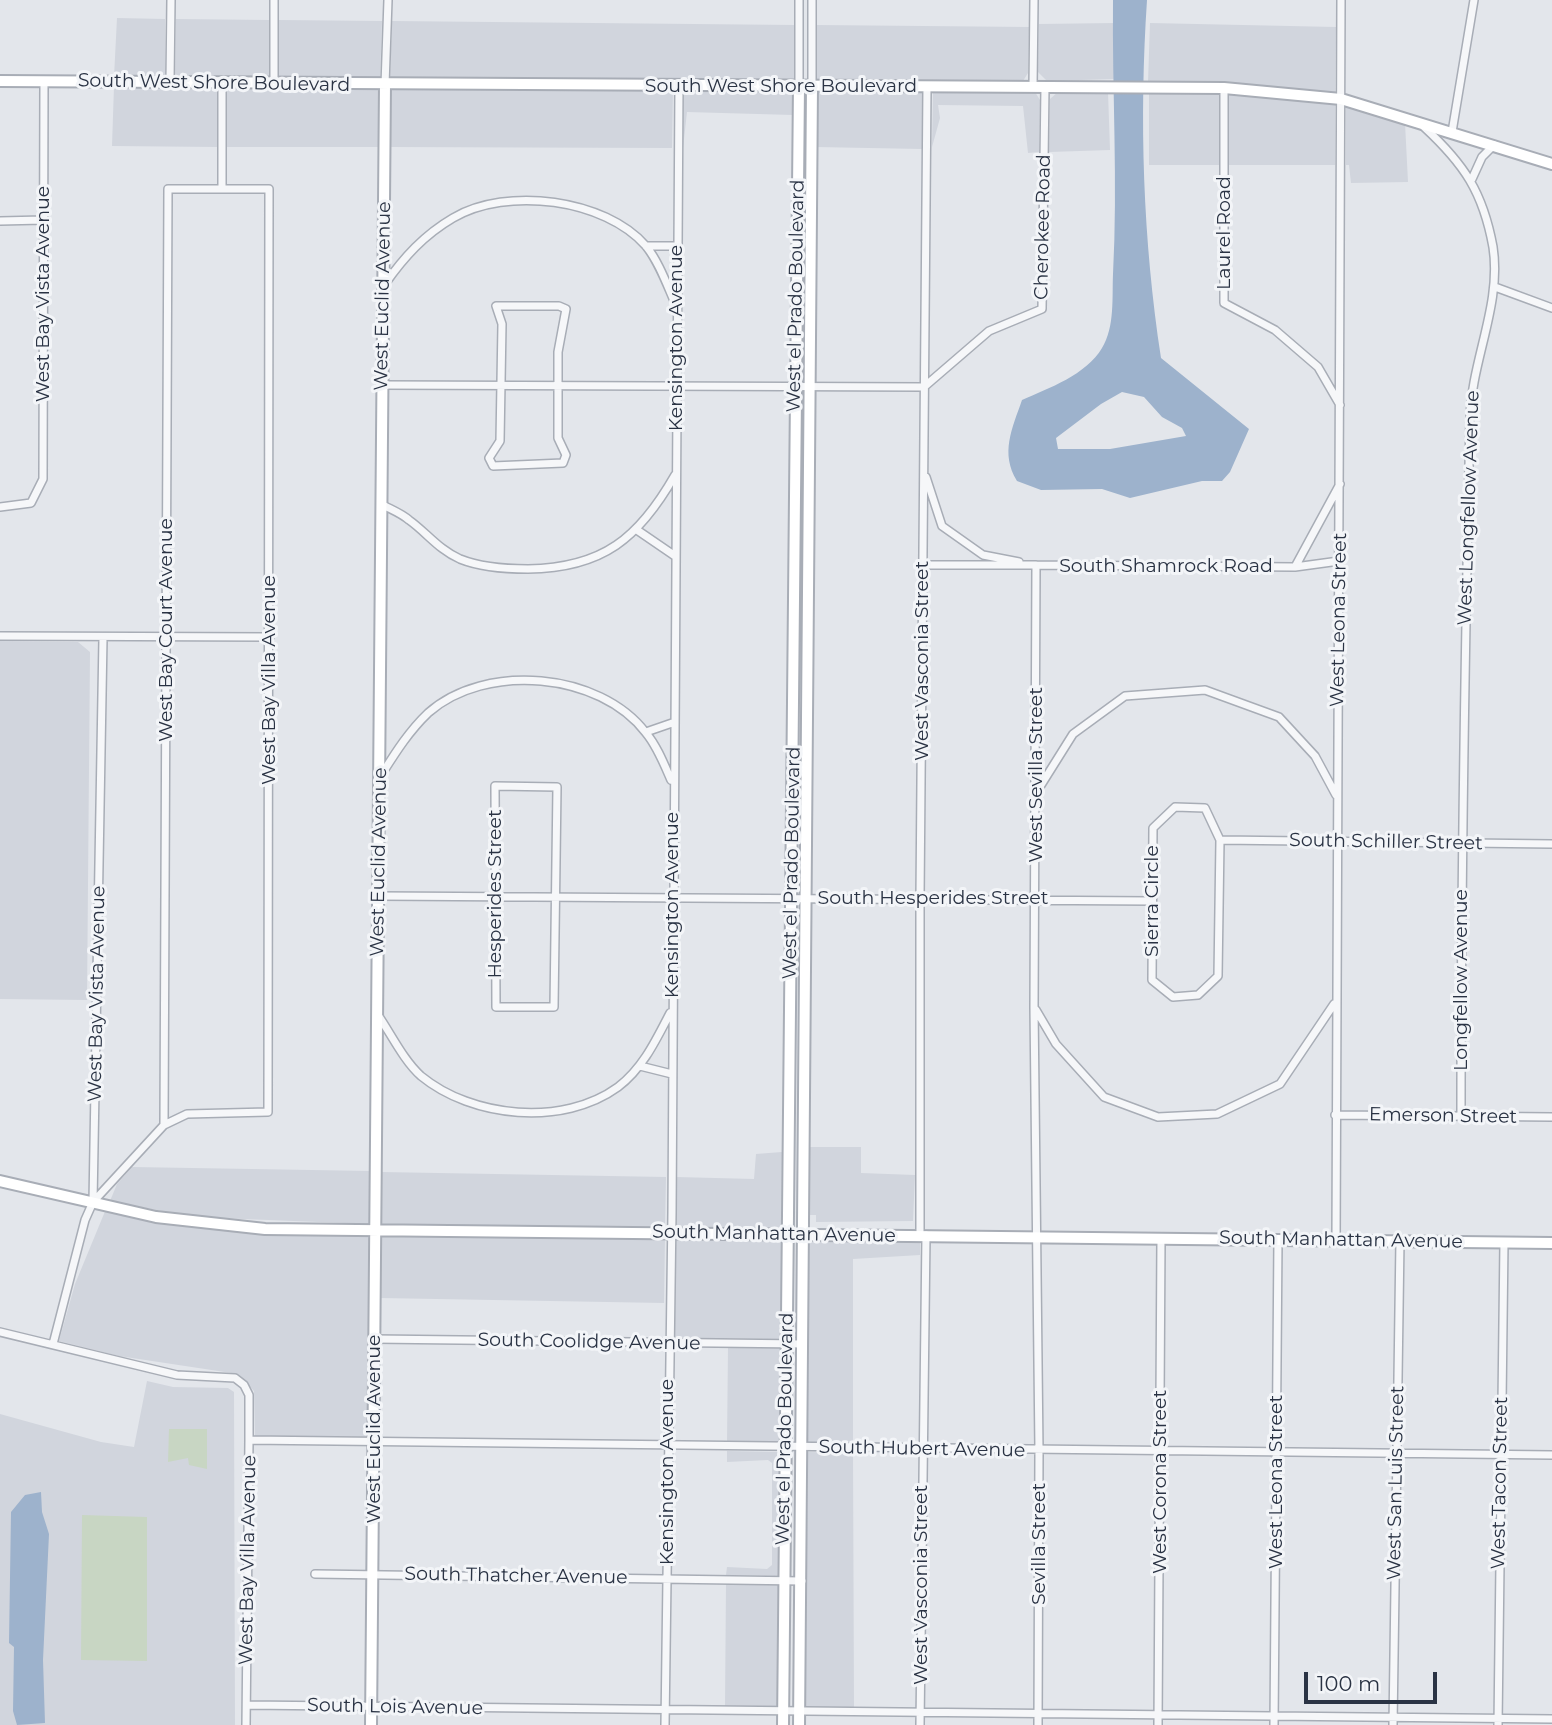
<!DOCTYPE html>
<style>
body{margin:0}
#map{position:relative;width:1552px;height:1725px;overflow:hidden;background:#e3e6eb;font-family:Montserrat,sans-serif}
canvas{display:block}
.scale{position:absolute;left:1304px;top:1672px;width:133px;height:32px;box-sizing:border-box;border:4px solid #2a3344;border-top:0;padding-left:9px;font-size:21px;line-height:24px;white-space:nowrap;color:#2a3344;-webkit-text-stroke:5px #f3f5f8;paint-order:stroke}
</style>
<div id="map">
<canvas width="1552" height="1725"></canvas>
<div class="scale">100 m</div>
</div>
<script>
const context = document.querySelector('canvas').getContext('2d');
context.lineJoin = 'round';
function fillPath(path, color) { context.fillStyle = color; context.fill(path, 'evenodd'); }
function stroke(path, color, width, dash) { context.strokeStyle = color; context.lineWidth = width; context.lineCap = dash ? 'butt' : 'round'; context.setLineDash(dash || []); context.stroke(path); }
function write(font, color, halo, rows, align = 'center') {
  context.font = font + ' Montserrat,sans-serif'; context.lineWidth = 6; context.setLineDash([]); context.textBaseline = 'middle'; context.strokeStyle = halo; context.fillStyle = color; for (const [text, x, y, turn = 0] of rows) {
    context.save(); context.translate(x, y); context.rotate((+turn || 0) * Math.PI / 180); context.textAlign = isNaN(turn) ? turn : align; if (halo) context.strokeText(text, 0, 0); context.fillText(text, 0, 0); context.restore();
  }
}
const built = new Path2D(`
 M117,18L165,19V77H114Z
 M176,19L269,20V78L175,77Z
 M279,20L382,21L380,81L279,78Z
 M392,21L794,25V82L390,81Z
 M1115,23V79L1047,81L1038,72L1039,24Z
 M1150,23L1336,27L1335,94L1148,83Z
 M817,25L1029,27L1028,73L1023,81L817,82Z
 M114,86L217,88V147L112,146Z
 M227,88L380,90V147H227Z
 M673,89L672,148L390,147V90Z
 M684,89L794,91L793,115L687,112L683,148Z
 M817,91H922V149L816,147Z
 M933,91L1035,92L1040,100L1039,152L1028,153L1023,106L938,105L940,118L932,147Z
 M1058,92H1108L1110,150L1049,152L1050,99Z
 M1149,92H1219V165H1149Z
 M1229,93L1335,103V165H1229Z
 M1346,105L1405,123L1408,182L1351,183L1349,165H1346Z
 M0,641L78,642L90,652L87,1000L0,999Z
 M806,1147H861V1173L915,1175L913,1221L816,1222V1215H810V1168L806,1161Z
 M782,1152L781,1228H675L676,1177L754,1179L756,1154Z
 M132,1167L371,1171L370,1224L192,1217L110,1201L117,1184Z
 M381,1172L666,1177L665,1228L381,1224Z
 M106,1209L191,1226L370,1233L369,1437L255,1436L254,1391L238,1374L119,1356L59,1341L75,1284Z
 M381,1233L665,1237L664,1303L380,1298Z
 M675,1237H781L782,1339L674,1338Z
 M809,1237L920,1240V1255L853,1259V1443H808Z
 M728,1348H782V1443L727,1442Z
 M147,1381L173,1387L228,1388L234,1392L235,1725H0V1414L101,1442L134,1447Z
 M727,1451L782,1452L778,1576L726,1575L727,1567L767,1569L772,1565V1463L768,1460L727,1462Z
 M808,1452L853,1453L854,1707H805Z
 M726,1584L778,1585V1707L725,1706Z`);
const green = new Path2D(`
 M169,1429H207V1469L189,1465L188,1458L168,1462Z
 M82,1515L147,1517V1661L81,1660Z`);
const water = new Path2D(`
 M1113,0H1147C1139,119 1143,240 1161,358L1249,429L1230,472L1222,481H1202L1130,498L1102,489L1041,490L1017,481C1000,453 1012,429 1022,400C1049,388 1086,375 1102,348C1115,327 1112,297 1113,274C1118,183 1112,91 1113,0ZM1122,392L1144,397L1162,417L1182,428L1186,436L1110,449H1058L1056,438L1101,404Z
 M41,1492L42,1512L49,1534L43,1660L45,1723L17,1725L13,1711L14,1647L9,1643L11,1512L25,1495Z`);
const street = new Path2D(`
 M170,81L171,0
 M274,83V0
 M385,85L388,0
 M799,86V0
 M812,86V0
 M1033,87L1034,0
 M1224,88V303L1275,330L1318,367L1340,405
 M1424,127C1464,164 1483,192 1493,247C1502,305 1471,361 1470,419C1465,651 1461,884 1461,1116
 M1452,132L1474,0
 M1472,179L1482,157L1494,145
 M222,188V83
 M0,221L43,220
 M646,246H675
 M385,284C404,257 424,235 453,218C507,186 605,199 646,246C659,262 667,285 675,303
 M1495,287L1552,308
 M496,306H559L566,309L558,352V438L566,455L563,463L493,466L489,458L500,441L502,324Z
 M382,385L924,387L989,331L1042,309L1045,87
 M926,477L942,526L983,555L1019,562
 M381,504C390,509 401,513 409,520C426,532 439,550 460,559C480,567 506,569 528,569C603,568 639,538 675,475
 M0,507L31,503L43,479L44,81
 M637,530L675,556
 M922,565H1036L1034,1007L1039,1450L1038,1725
 M1034,565L1295,567L1340,484
 M1295,567L1339,561
 M0,636L270,637
 M646,732L675,722
 M380,777C394,755 408,732 428,713C485,662 600,672 646,733C657,746 664,764 671,780
 M495,786L557,787L554,1007H496Z
 M1036,793L1073,734L1125,696L1205,690L1279,717L1315,756L1336,795
 M1175,807L1205,808L1220,840L1218,976L1198,995L1173,997L1152,980L1153,828Z
 M1220,840L1552,844
 M379,896L1152,901
 M1036,1010L1056,1044L1104,1097L1158,1117L1217,1114L1280,1084L1334,1004
 M378,1015C391,1034 404,1061 421,1076C472,1118 563,1127 618,1087C643,1068 656,1040 670,1013
 M640,1066L672,1074
 M1335,1115L1552,1117
 M93,1202L164,1125L168,189H269L268,1112L187,1114L164,1125
 M920,1235V898L927,87
 M1336,1240L1341,0
 M0,1332L177,1375L235,1378L244,1385L249,1395V1440L246,1725
 M374,1339L803,1344
 M53,1344L85,1220L93,1202L103,638
 M249,1440L1552,1455
 M315,1574L802,1581
 M247,1705L1552,1719
 M665,1725L672,1213L679,85
 M920,1725L926,1235
 M1158,1725L1161,1238
 M1274,1725L1278,1239
 M1393,1725L1400,1240
 M1498,1725L1504,1242`);
const secondary = new Path2D(`
 M0,81L1224,88L1341,99L1552,164
 M0,1181L156,1217L265,1229L1552,1243
 M371,1725L385,85
 M783,1725L799,86
 M799,1725L812,86`);
const streetNames = [
 ["South West Shore Boulevard",214,83,1],
 ["South West Shore Boulevard",781,86],
 ["Cherokee Road",1043,227,-89],
 ["Laurel Road",1224,233,-90],
 ["West Bay Vista Avenue",43,294,-90],
 ["West Euclid Avenue",383,296,-89],
 ["West el Prado Boulevard",796,296,-89],
 ["Kensington Avenue",676,338,-90],
 ["West Longfellow Avenue",1469,508,-88],
 ["South Shamrock Road",1166,566],
 ["West Leona Street",1339,620,-89],
 ["West Bay Court Avenue",166,630,-90],
 ["West Vasconia Street",922,661,-90],
 ["West Bay Villa Avenue",269,680,-90],
 ["West Sevilla Street",1036,775,-90],
 ["South Schiller Street",1386,842,1],
 ["West Euclid Avenue",379,862,-89],
 ["West el Prado Boulevard",792,863,-89],
 ["Hesperides Street",495,894,-90],
 ["South Hesperides Street",933,898],
 ["Sierra Circle",1152,901,-90],
 ["Kensington Avenue",672,905,-90],
 ["Longfellow Avenue",1461,980,-90],
 ["West Bay Vista Avenue",97,994,-89],
 ["Emerson Street",1443,1116,1],
 ["South Manhattan Avenue",774,1234,1],
 ["South Manhattan Avenue",1341,1240,1],
 ["South Coolidge Avenue",589,1342,1],
 ["West Euclid Avenue",374,1429,-90],
 ["West el Prado Boulevard",785,1429,-89],
 ["South Hubert Avenue",922,1449,1],
 ["Kensington Avenue",667,1472,-90],
 ["West Corona Street",1160,1482,-90],
 ["West Leona Street",1276,1482,-90],
 ["West San Luis Street",1396,1483,-89],
 ["West Tacon Street",1500,1483,-89],
 ["Sevilla Street",1039,1544,-90],
 ["West Bay Villa Avenue",248,1560,-89],
 ["South Thatcher Avenue",516,1576,1],
 ["West Vasconia Street",921,1585,-90],
 ["South Lois Avenue",395,1707,1]
];
fillPath(built, '#d1d5dd');
fillPath(green, '#c8d6c3');
fillPath(water, '#9db2cc');
stroke(street, '#a8adb6', 10);
stroke(secondary, '#a8adb6', 14);
stroke(street, '#f6f7f9', 7);
stroke(secondary, '#fff', 10);
write('19px', '#2a3344', '#f3f5f8', streetNames);
</script>
